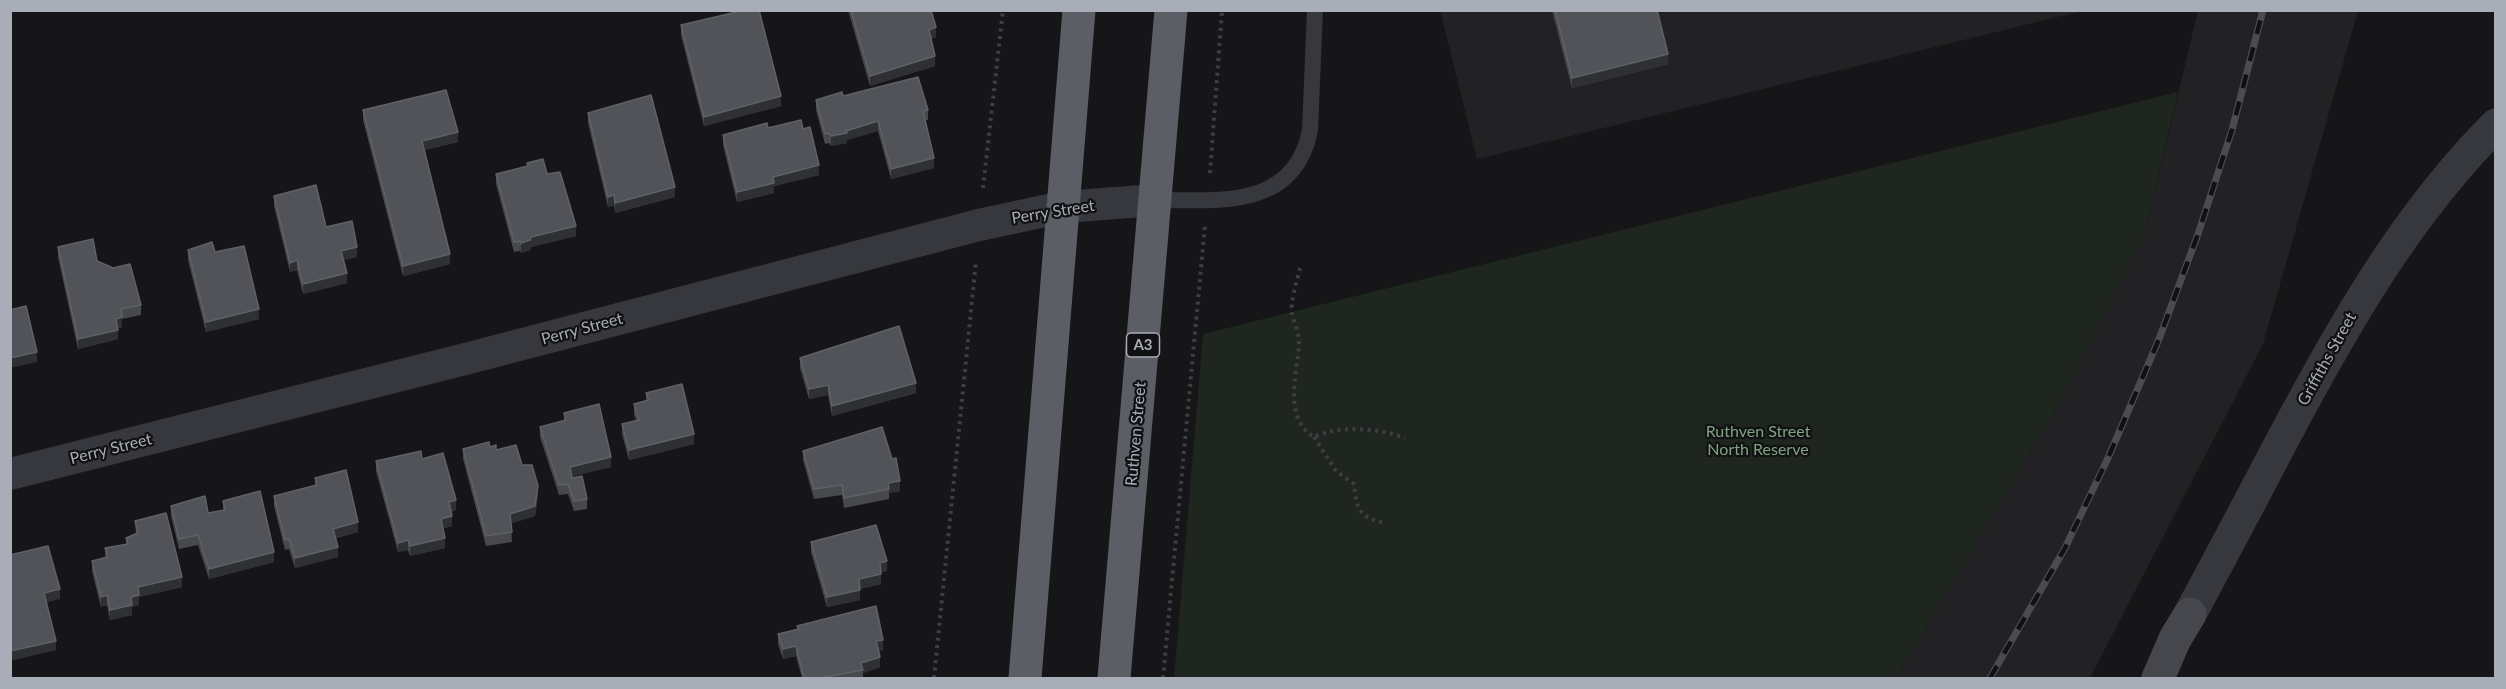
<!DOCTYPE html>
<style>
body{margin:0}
#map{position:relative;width:2506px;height:689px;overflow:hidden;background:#161618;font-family:Lato,sans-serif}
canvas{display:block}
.frame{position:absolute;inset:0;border:12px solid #a8adb8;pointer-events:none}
</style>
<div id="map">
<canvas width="2506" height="689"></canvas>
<div class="frame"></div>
</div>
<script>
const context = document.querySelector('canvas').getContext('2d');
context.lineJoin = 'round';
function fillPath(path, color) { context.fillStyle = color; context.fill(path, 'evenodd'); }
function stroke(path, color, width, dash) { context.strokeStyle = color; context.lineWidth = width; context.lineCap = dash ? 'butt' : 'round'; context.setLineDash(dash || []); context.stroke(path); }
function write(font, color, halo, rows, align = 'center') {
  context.font = font + ' Lato,sans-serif'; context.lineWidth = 4.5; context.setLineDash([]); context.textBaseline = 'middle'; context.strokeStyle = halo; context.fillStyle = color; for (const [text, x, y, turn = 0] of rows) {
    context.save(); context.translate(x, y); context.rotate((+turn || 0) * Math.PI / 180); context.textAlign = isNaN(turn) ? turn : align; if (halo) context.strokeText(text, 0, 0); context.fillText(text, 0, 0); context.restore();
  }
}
const built = new Path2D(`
 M1440,10L2082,11L1477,159Z
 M2198,11H2358L2263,344L2090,678H1896L2065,393L2145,232Z`);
const green = new Path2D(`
 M2178,92L2145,232L2065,393L1896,678H1174L1203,334Z`);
const path = new Path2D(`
 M1210,173L1222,10
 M983,188L1003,10
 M1300,268C1297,282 1290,301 1292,314C1294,323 1299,332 1299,342C1298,372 1282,418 1314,437C1339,425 1380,428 1405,438
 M1314,437L1336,471L1354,484C1356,508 1359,517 1384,523
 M934,678L976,261
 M1163,678L1205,225`);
const service = new Path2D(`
 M1156,200C1218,200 1295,210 1310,130L1315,10`);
const minor = new Path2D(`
 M10,474L473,357L979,225L1063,207L1156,200`);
const tertiary = new Path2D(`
 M2190,614C2222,555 2253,496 2284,437C2343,326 2406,215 2496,125`);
const secondary = new Path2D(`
 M2158,678L2175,639L2190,614`);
const trunk = new Path2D(`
 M1025,678L1079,10
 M1114,678L1171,10`);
const rail = new Path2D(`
 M1990,678L2065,548L2108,458L2159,339L2198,234L2232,130L2263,10`);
const wall = new Path2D(`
 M848,10H931L936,37L931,39L935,66L870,86Z
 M1552,10H1657L1668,64L1572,88Z
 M681,25L781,106L704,126L681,35Z
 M843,96L928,110V120H925L934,168L891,179L878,131L847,140V143L831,146L829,143L825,144L816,110V100Z
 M363,110L458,142L424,150L450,264L403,276L363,120Z
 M588,113L675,197L615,213L614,205L608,207L588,123Z
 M768,128L803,129L819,175L774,186V193L737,202L723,145V135Z
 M496,174H547L576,236L531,247L530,250L521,253L520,251L514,252L496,184Z
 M274,196L326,227L357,257L344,260L347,283L303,294L297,270L290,272L274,206Z
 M58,247L97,261L141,305V315L122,319V327L118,328V339L78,349L58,257Z
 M188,250L215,252L259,319L206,332L188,260Z
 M800,358L916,393L832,416L828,395L809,399L800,368Z
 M646,393L694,444L629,460L622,434V424L636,420L634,414V404L646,400Z
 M564,413L611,467L572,476L587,499V509L574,511L568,494L559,495L540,437V427L564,420Z
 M490,447L522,465L538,496L535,516L511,523L512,542L486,546L463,459V449Z
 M803,451L900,491L889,493V499L844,508L842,495L814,499L803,460Z
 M422,459L456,510L451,512L452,526L443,528L445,548L410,556L408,550L398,552L376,471V461Z
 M315,478L358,532L336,538L338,557L295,568L289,549L285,550L274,506V496L315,485Z
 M223,501L274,562L209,579L198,545L179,549L171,516V506L208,513L223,511Z
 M135,521L182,587L139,597V605L132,607V615L110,620L107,605L101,607L92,571V561L105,557V548L126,544V538L136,534Z
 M811,542L887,571L881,572V584L860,589V600L827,607L811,552Z
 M797,626L883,650L879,651L880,667L863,673V678H802L796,656L783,659L778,644V634L797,629Z`);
const shadedWall = new Path2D(`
 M936,27V37L929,40V30Z
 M1668,54V64L1572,88V78Z
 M935,56V66L870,86V76Z
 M781,96V106L704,126V117Z
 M878,121V131L847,140V143L831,146V136L846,131Z
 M458,132V142L422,151V141Z
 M934,158V168L891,179V169Z
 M819,165V175L774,186V193L737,202V192L773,177Z
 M675,187V197L615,213V203Z
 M614,195V205L608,207V197Z
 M576,226V236L531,247L530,250L521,253V243L531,237Z
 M357,247V257L341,261V251Z
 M450,254V264L403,276V266Z
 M297,260V270L290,272V263Z
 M347,273V283L303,294V284Z
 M259,309V319L206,332V322Z
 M122,317V327L116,329V319Z
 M118,330V339L78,349V339Z
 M37,352V362L10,368V358Z
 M916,383V393L832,416V406Z
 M828,385V395L809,399V389Z
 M694,434V444L629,460V450Z
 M611,457V467L570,477V467Z
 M900,481V491L889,493L888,483Z
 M538,486V496L535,516L510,524V514Z
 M456,500V510L449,512V502Z
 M452,516V526L441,529V519Z
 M358,522V532L333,538V529Z
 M445,538V548L410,556V546Z
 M408,540V550L398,552V543Z
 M338,547V557L295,568V558Z
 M274,552V562L209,579V569Z
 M887,561V571L880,573V563Z
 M881,574V584L859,589V579Z
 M182,577V587L139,597V605L132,607V615L110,620V610L131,597L138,587Z
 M60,589V599L44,603V593Z
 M860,590V600L827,607V597Z
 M107,595V605L101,607V597Z
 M883,640V650L876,651V641Z
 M56,641V650L10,661V651Z
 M796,646V656L783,659V649Z
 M880,657V667L863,673L861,663Z`);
const building = new Path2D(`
 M745,10H759L781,96L704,117L681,25Z
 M851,10H931L936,27L929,30L935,56L870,76Z
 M1555,10H1657L1668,54L1572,78Z
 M918,77L928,110L923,111L934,158L891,169L878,121L846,131L847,133L831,136L829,133L825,134L816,100L842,92L843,96Z
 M446,90L458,132L422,141L450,254L403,266L363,110Z
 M651,95L675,187L615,203L614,195L608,197L588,113Z
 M801,120L803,129L810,127L819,165L773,177L774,183L737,192L723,135L767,123L768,128Z
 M543,159L547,174L560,172L576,226L531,237L530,240L521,243L520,241L514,242L496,174L528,166L527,163Z
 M316,185L326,227L352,221L357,247L341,251L347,273L303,284L297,260L290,263L274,196Z
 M93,239L97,261L113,268L130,264L141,305L121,309L122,317L116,319L118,330L78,339L58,247Z
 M212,242L215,252L244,246L259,309L206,322L188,250Z
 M26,306L37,352L10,358V310Z
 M899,326L916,383L832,406L828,385L809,389L800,358Z
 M682,384L694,434L629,450L622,424L639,420L634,404L649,400L646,393Z
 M599,404L611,457L570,467L572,478L582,476L587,499L574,501L568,484L559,485L540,427L566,420L564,413Z
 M882,427L892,459L896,458L900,481L888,483L889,489L844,498L842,485L814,489L803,451Z
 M489,442L490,447L496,445V450L516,445L522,465H532L538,486L535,506L510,514L512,532L486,536L463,449Z
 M421,451L422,459L443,453L456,500L449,502L452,516L441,519L445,538L410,546L408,540L398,543L376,461Z
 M346,470L358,522L333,529L338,547L295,558L289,539L285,540L274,496L317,485L315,478Z
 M260,491L274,552L209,569L198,535L179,539L171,506L205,496L208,513L225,510L223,501Z
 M166,513L182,577L138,587L139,595L131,597L132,605L110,610L107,595L101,597L92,561L108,557L105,548L128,544L126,538L138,533L135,521Z
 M876,525L887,561L880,563L881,574L859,579L860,590L827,597L811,542Z
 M48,546L60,589L44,593L56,641L10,651V555Z
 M876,606L883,640L876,641L880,657L861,663L863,670L819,678H804L796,646L783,649L778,634L799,629L797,626Z`);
const shields = [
 [1143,345,33]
];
const shieldNames = [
 ["A3",1143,345]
];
const streetNames = [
 ["Perry Street",1053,212,-9],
 ["Perry Street",582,329,-15],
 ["Griffiths Street",2327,359,-61],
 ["Ruthven Street",1136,434,-85],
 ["Perry Street",111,449,-14]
];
const parkNames = [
 ["Ruthven Street",1758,432],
 ["North Reserve",1758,450]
];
fillPath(built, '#222225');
fillPath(green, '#1e261f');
stroke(path, '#3d3f44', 4, [3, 4.5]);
stroke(service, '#37383d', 16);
stroke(minor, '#37383d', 32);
stroke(tertiary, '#37383d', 33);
stroke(secondary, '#45474d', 33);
stroke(trunk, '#5b5e65', 33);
stroke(rail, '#4a4c52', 7);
stroke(rail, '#111113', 4.5, [14]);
fillPath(wall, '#47494d');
fillPath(shadedWall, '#2f3033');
fillPath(building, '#525359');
stroke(building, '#5f6168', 1.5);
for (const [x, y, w] of shields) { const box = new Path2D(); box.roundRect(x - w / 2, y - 12, w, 24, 4.5); context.fillStyle = '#111113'; context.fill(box); stroke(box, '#a8adb8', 1.5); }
write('bold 15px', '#a8adb8', null, shieldNames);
write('16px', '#a8adb8', '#111113', streetNames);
write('16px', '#7fa381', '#111113', parkNames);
</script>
